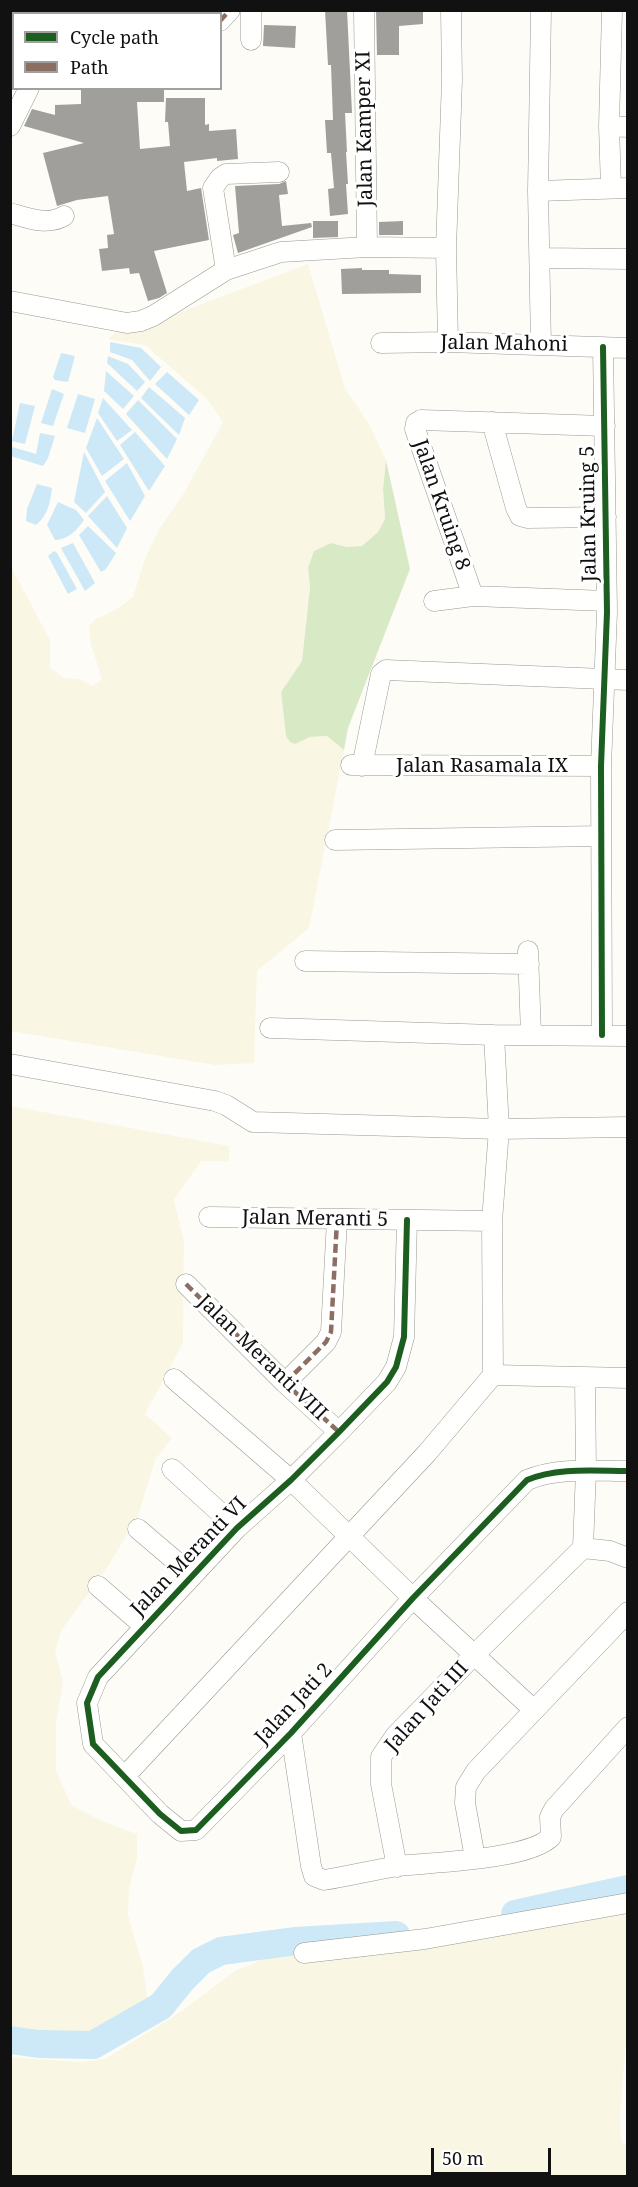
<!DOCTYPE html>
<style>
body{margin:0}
#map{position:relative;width:638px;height:2187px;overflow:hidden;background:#fdfcf7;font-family:"Noto Serif",serif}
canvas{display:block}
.frame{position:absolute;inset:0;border:12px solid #111;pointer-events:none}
.legend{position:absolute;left:12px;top:12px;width:210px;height:78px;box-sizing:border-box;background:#fff;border:2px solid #a0a0a0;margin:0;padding:8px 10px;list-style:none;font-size:18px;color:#111}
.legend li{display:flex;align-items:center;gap:12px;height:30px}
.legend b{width:30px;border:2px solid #a0a0a0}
.scale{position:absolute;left:431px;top:2148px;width:120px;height:27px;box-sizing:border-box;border:3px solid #111;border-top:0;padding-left:8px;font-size:18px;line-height:21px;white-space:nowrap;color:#111;-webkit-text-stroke:4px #fff;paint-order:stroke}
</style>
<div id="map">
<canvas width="638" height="2187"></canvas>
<div class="frame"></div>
<ul class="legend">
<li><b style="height:8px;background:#1b5e20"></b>Cycle path</li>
<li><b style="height:8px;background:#8d6e63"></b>Path</li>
</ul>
<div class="scale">50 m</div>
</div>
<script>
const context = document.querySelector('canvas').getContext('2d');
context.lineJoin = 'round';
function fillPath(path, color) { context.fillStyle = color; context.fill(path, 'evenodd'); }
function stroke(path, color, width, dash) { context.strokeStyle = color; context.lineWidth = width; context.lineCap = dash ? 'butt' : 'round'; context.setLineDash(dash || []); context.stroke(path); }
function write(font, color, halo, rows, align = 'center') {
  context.font = font + ' "Noto Serif",serif'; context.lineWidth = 6; context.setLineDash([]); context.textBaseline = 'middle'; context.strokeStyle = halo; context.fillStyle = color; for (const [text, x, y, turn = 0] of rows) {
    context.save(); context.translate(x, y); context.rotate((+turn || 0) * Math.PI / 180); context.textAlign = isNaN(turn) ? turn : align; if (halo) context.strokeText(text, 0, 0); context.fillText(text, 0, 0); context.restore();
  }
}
const farmland = new Path2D(`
 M308,264L345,388L369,424L386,460L383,489L385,519L378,532L362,546L347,547L331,543L308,568L310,587L302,661L281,692L286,736L295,744L310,737L327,736L344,750L309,928L257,971L254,1063L215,1065L11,1031L10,565L50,640V667L64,678L79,679L93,686L102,679L91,645L89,626L96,619L117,609L133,597L146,556L160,528L184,493L223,422L207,399L145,345L108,339L118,330L128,332Z
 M10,1106L229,1146V1161H201L174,1200L184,1241L183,1343L145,1414L172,1438L155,1460L138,1516L107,1568L61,1631L55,1652L63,1682L56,1724V1770L71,1805L102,1821L137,1834V1858L129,1888L128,1915L143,1967L148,2002L127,2017L108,2027L87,2035L55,2037L10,2032Z
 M627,1907L628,2014L620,2116L621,2142L627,2146V2176H11L10,2057L80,2062L105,2059L182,2011L236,1970L269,1957L380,1952Z`);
const forest = new Path2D(`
 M386,460L410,569L348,728L344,750L327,736L310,737L295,744L290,742L286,736L281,692L302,661L310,587L308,568L314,551L331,543L347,547L362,546L378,532L385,519L383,489Z`);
const water = new Path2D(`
 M110,342L141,348L161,367L150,381L132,360L110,352Z
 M61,353L75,356L68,382L55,380L53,377Z
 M108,356L128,364L145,382L137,391L107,363Z
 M106,371L134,396L123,409L104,391Z
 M167,372L199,400L189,415L155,384Z
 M149,387L185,418L179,435L141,398Z
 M52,389L64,394L53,426L41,423Z
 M78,394L95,399L85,433L67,428Z
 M103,398L132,430L117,441L98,413Z
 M138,400L177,439L167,459L126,414Z
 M20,403L35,406L25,444L12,441Z
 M97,418L124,459L102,476L86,448Z
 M135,432L165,466L149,491L120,445Z
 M40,433L55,436L48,458L43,466L11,456L12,447L36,454Z
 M84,452L105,492L86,513L74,502Z
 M127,463L145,496L130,521L105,481Z
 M37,484L52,488C50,503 48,515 36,525L26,521L27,509Z
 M107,496L127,528L117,548L88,516Z
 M58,502L76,510L84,520C77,530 68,540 55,540L47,525Z
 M88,526L116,553L106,569L101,572L79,535Z
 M73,543L95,583L85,591L61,548Z
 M54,551L57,553L77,589L68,594L48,556Z`);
const river = new Path2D(`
 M515,1914L628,1889
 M10,2040L39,2044L93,2045L161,2006L182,1980L201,1961L221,1951L296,1941L396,1935`);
const building = new Path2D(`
 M325,10H347L352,113H345L347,152H346L348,184H346L348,214L330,216L328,189L334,188L331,153H327L325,120H333L331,65H328Z
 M376,10H423V24L399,26V55H377Z
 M264,25L296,26L295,48L263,46Z
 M81,88H164V102H137L140,149L170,146L168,122H165L166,98H205V125L209,124V131L236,129L238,159L217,161V158L184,162L187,191L201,188L209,240L154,251L167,293L159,298L148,301L139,273L130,274L129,268L102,271L99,249L108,248L107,235L114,234L108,196L77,200L57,206L43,153L84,143L24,126L32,109L55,115V105L81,104Z
 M286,181L288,194L279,195L282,226L311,223L312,227L238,253L233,235L239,233L235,186L279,184Z
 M313,221H338V237L313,238Z
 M403,221V235H379V222Z
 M362,268V270H389V274L421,275V293L342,294L341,269Z`);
const minor = new Path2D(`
 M251,10V40
 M364,10L367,247
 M541,10L538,191L541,345
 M62,14L63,10
 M220,21L230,10
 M10,126L29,88
 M609,126L628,127
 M611,188L609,126L612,10
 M538,191L628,188
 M10,213C28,218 47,226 64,216
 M540,258L628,259
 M226,270L213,188L220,178L226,174L279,172
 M10,301L127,323L141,321L153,316L226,270L281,252L367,247L446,248
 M448,342L446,248L452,80L451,10
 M381,343L448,342L628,348
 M492,422L516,508L520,516L527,518L606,517
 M473,596L415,429L416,423L421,420L605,426
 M434,601L473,596L607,601
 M351,765L601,766
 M362,766L381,674L386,670L628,680
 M335,840L601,836
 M528,951L531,1035
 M305,961L529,964
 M270,1028L494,1035L628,1036
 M602,1035L601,766L607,612L603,347
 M10,1064L215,1101L226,1105L253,1122L499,1129L494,1035
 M209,1217L492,1221
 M407,1220L404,1337L396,1367L387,1382L339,1432L291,1480L237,1528L98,1677L87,1703L93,1744L160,1814L181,1831L196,1830L291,1733L413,1598L527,1480C557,1467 595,1471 628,1471
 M186,1284L285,1383L339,1432
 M493,1375L628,1378
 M174,1379L291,1480L418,1603L534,1710
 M285,1383L326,1342L331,1332L337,1220
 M172,1469L237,1528
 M138,1529L192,1575
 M583,1548L610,1551L628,1558
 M98,1586L144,1626
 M291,1733L311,1866L314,1876L324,1880C349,1876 373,1870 398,1866C433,1862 528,1860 551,1837L550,1817L554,1809L628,1727
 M125,1776L427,1453L493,1375L492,1221L499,1129L628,1127
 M475,1858L465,1803L466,1787L476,1771L628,1612
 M397,1867L381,1784V1757L396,1735L474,1655L583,1548L586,1471L585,1378
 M304,1953L425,1939L628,1903`);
const quiet = new Path2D(`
 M220,21L230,10
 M186,1284L285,1383L339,1432
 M285,1383L326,1342L331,1332L337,1220`);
const cycleway = new Path2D(`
 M602,1035L601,766L607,612L603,347
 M407,1220L404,1337L396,1367L387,1382L339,1432L291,1480L237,1528L98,1677L87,1703L93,1744L160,1814L181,1831L196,1830L291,1733L413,1598L527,1480C557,1467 595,1471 628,1471`);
const streetNames = [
 ["Jalan Kamper XI",365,129,-91],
 ["Jalan Mahoni",504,344,1],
 ["Jalan Kruing 8",441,505,71],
 ["Jalan Kruing 5",589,514,-91],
 ["Jalan Rasamala IX",482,766],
 ["Jalan Meranti 5",315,1219,1],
 ["Jalan Meranti VIII",262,1358,44],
 ["Jalan Meranti VI",189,1557,-46],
 ["Jalan Jati 2",294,1704,-47],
 ["Jalan Jati III",427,1707,-48]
];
fillPath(farmland, '#f9f7e4');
fillPath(forest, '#d8eac5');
fillPath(water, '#cde8f7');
stroke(river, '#cde8f7', 28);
fillPath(building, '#a19f9c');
stroke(minor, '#979795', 21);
stroke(minor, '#fffffe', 20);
stroke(quiet, '#8d6e63', 4.5, [9, 4.5]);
stroke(cycleway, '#1b5e20', 6);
write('20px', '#111', '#fff', streetNames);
</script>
